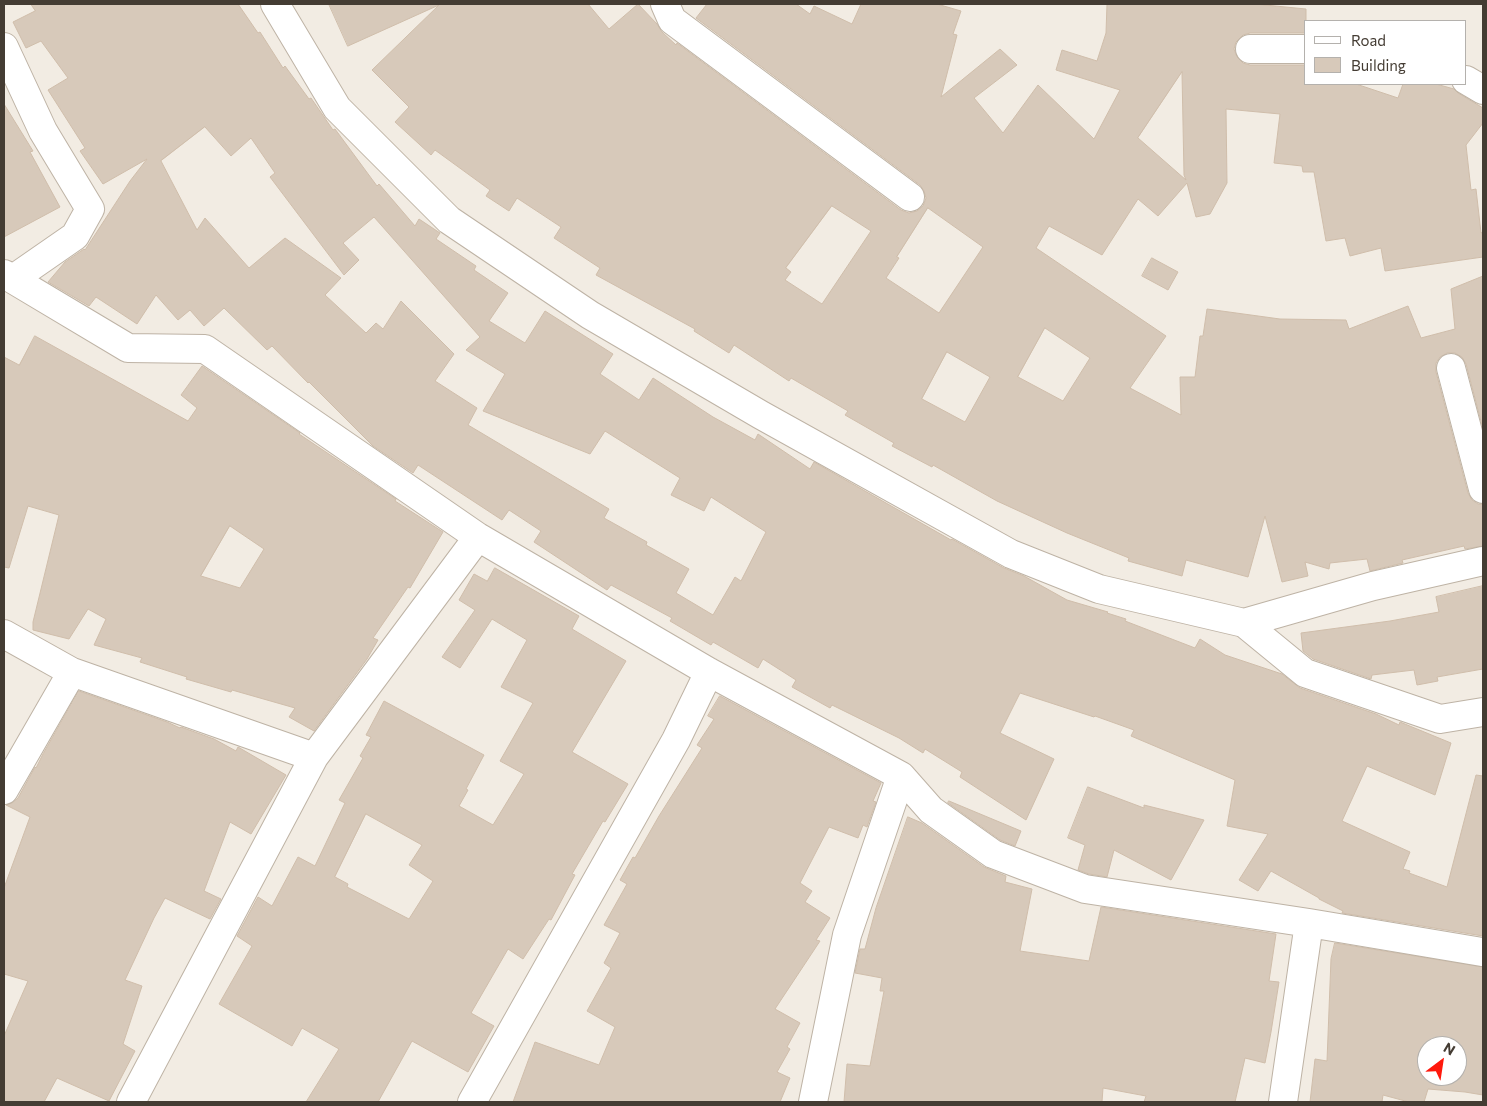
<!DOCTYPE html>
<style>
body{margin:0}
#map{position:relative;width:1487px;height:1106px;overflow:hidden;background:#f2ece3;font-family:Commissioner,sans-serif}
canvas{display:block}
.frame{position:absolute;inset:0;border:5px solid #443c33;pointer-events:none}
.legend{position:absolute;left:1304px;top:20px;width:162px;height:65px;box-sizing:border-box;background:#fff;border:1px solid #b4b1ad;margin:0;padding:6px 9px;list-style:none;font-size:15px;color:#443c33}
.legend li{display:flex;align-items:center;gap:10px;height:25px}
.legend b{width:25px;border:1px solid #b4b1ad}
.north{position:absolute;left:1417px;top:1036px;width:50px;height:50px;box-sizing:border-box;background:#fff;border:1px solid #b4b1ad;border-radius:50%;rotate:31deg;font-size:14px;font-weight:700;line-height:20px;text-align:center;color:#443c33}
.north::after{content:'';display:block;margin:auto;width:18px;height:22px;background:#ff190d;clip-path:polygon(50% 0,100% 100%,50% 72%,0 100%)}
</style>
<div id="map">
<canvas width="1487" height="1106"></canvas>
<div class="frame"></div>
<ul class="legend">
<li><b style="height:6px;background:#fff"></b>Road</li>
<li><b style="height:14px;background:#d7c9ba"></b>Building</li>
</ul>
<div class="north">N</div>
</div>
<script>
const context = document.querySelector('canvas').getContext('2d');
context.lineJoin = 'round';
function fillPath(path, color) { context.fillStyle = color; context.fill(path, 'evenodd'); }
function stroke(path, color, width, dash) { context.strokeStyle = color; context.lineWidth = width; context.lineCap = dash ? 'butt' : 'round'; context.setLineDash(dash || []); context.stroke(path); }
const building = new Path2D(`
 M31,4H238L258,33L260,32L283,68L285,66L309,99L311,98L333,130L335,129L377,186L379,184L415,226L419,219L440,233L436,239L476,266L474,270L508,293L489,321L525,343L545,311L613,354L600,374L639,400L653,378L713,417L755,440L758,434L810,469L814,462L951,540L952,539L1004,568L1024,576L1067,600L1108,612L1107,613L1126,619L1125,621L1195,648L1200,639L1225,655L1282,674L1300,688L1376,714L1399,725L1400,722L1451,743L1435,795L1367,766L1342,821L1410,852L1403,869L1410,871L1409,873L1447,887L1476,775L1483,776V936L1342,913L1343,911L1319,899V898L1271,871L1258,891L1239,880L1268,834L1227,826L1235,780L1131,736L1134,730L1095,716L1094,717L1020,693L1000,733L1054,759L1026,820L960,777L962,772L925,749L923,753L899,738L832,705L830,708L792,687L796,680L763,659L758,668L713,642L711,645L670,621L672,618L611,585L607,590L534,542L541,531L509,510L502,520L418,465L413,473L373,446L309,382L308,383L272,346L267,350L224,308L204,326L190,310L178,320L156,295L137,324L96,297L89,306L48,282L65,262L84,249L85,250L130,181L147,159L103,184L80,151L85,148L48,90L68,78L41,41L26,48L13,22L35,11ZM205,127L231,156L251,138L275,173L270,177L344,275L359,260L343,243L374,217L480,337L466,350L505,374L483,411L590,454L605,431L680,478L671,495L704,511L711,497L766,532L741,581L735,577L713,615L676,593L689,569L646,545L647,542L604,518L609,509L468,425L477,408L435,381L454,354L401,301L383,329L376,323L366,333L325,295L341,278L285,238L249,268L205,218L197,230L161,161Z
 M329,4H588L609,29L638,4L657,24L662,32L676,45L677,43L901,210L909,213L917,211L923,206L926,198L924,191L920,185L696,18L707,4H796L810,14L814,6L852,24L861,4H937L961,11L953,34L957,35L941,97L1000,49L1017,65L974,98L1003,133L1038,85L1094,139L1120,90L1056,70L1062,50L1097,61L1106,33L1107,4H1255L1306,9V33H1250L1243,35L1236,42L1234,49L1237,57L1243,63L1250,65H1306V84H1356L1398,98L1403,84H1436L1454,89L1458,93L1483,108V123L1466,145L1471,190L1476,189L1481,233L1483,232V257L1385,271L1381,248L1350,256L1345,238L1326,241L1314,172H1303L1302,166L1274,163L1280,114L1226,109L1227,183L1210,214L1196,217L1187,183L1158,216L1138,199L1102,255L1049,226L1036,248L1166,336L1130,388L1181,415L1180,377H1195L1200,336H1203L1207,309L1280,319L1346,320L1349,329L1408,306L1421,338L1455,329L1451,289L1483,276V429L1466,364L1462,357L1455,353H1447L1440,357L1436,363V372L1468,493L1472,500L1478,504H1483V546L1465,549L1464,546L1402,560L1403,563L1370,571L1367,559L1330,563L1329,569L1305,562L1308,576L1282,582L1265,516L1248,577L1186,560L1182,576L1128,561L1129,558L1067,533L997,501L933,465L932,467L892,446L894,443L845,415L848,411L791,378L789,381L734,345L729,353L694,331L695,329L596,275L600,268L554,238L561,227L517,198L509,211L486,196L490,190L435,150L431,155L395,122L409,107L372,70L439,5L348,46ZM1182,72L1184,175L1186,180L1138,138ZM832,206L871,231L822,304L785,280L791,272L786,268ZM928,208L983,247L939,313L886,278L899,258L897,257ZM1045,328L1090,358L1063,401L1018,377ZM947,352L990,377L965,422L922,399Z
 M4,104L33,151L30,152L60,207L4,237Z
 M1152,258L1178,272L1168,290L1142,276Z
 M35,336L188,421L197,408L181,395L202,366L300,433L299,434L396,499L395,501L443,532L410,588L408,587L373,638L378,640L367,659L314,731L289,717L295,708L232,690L231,692L186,679L187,677L140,662L142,658L94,645L106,619L88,609L69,639L33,630V622L59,515L28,506L9,568L4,567V357L19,365ZM230,526L264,549L240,588L201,576Z
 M495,568L579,616L572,629L626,661L572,752L628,784L605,822L603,821L572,874L575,875L551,920L549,919L523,959L508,949L471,1013L494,1026L468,1072L412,1041L378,1102H306L339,1049L302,1028L292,1046L219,1004L252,946L237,936L258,897L272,906L298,857L315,866L345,803L339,800L363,758L360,756L371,737L366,735L384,701L484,755L466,789L468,790L459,806L493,825L524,774L500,761L533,703L501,687L527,640L492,619L460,668L442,657L475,610L459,600L474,574L487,581ZM366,814L422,845L409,865L433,881L409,919L347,887L348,884L335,877Z
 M1483,586V669L1437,677L1438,681L1417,685L1414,670L1372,675L1371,679L1313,659L1303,651L1301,633L1390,621L1439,612L1436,597Z
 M79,691L167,722L180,728L181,727L214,739L236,751L238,747L286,775L251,834L230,822L204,891L221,899L210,919L165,898L154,918L125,980L142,986L123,1044L135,1051L109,1101L57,1078L44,1102H4V1036L28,981L4,974V888L30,817L6,805L12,803L18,798L35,767L36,768L43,754Z
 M720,696L881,783L873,801L876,802L867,827L863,825L858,838L829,827L800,883L812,891L805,902L830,918L816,940L820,941L775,1009L800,1023L787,1047L790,1049L777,1072L790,1078L780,1102H513L535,1042L599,1065L615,1027L587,1011L611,968L604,963L620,933L604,925L627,884L620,880L633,857L635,858L659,816L702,748L697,745L714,719L708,716Z
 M1088,787L1144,808V805L1204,820L1171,880L1114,850L1107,877L1089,874L1078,870L1085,845L1068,838Z
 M949,801L1021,831L1015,846L1000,840L948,803Z
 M908,817L922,823L984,867L1006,876L1005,882L1032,889L1020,951L1089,961L1101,907L1276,934L1269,981L1279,982L1271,1032L1265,1063L1245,1058L1235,1102H1144L1146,1096L1103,1088L1102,1102H844L847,1064L870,1066L884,991H880L882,978L855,973L860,949H865L876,908Z
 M1335,943L1483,967V1095L1465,1092L1428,1089L1424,1102H1409L1383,1095L1382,1102H1310L1315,1059L1327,1061L1331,959ZM1427,1046H1457V1076H1427Z`);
const minor = new Path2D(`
 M275,4L337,108L449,220L590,315L761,415L1011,554L1099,589L1244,623L1373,586L1483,561
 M665,4L672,20L910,197
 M4,47L43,131L90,209L75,236L13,279
 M1250,49H1306
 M1466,80L1483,90
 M4,274L128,348L205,349L478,537L709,672L901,776L931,810L993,854L1085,889L1309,923L1482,952
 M1451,368L1483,489
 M1244,623L1305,673L1440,719L1483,712
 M4,634L72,672L314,757
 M4,790L72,672
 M131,1102L314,757L478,537
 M472,1102L676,740L709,672
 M813,1102L847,935L901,776
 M1283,1102L1309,923`);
fillPath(building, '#d7c9ba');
stroke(building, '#cfbdaa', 1);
stroke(minor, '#beb3a5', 30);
stroke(minor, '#fff', 28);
</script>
